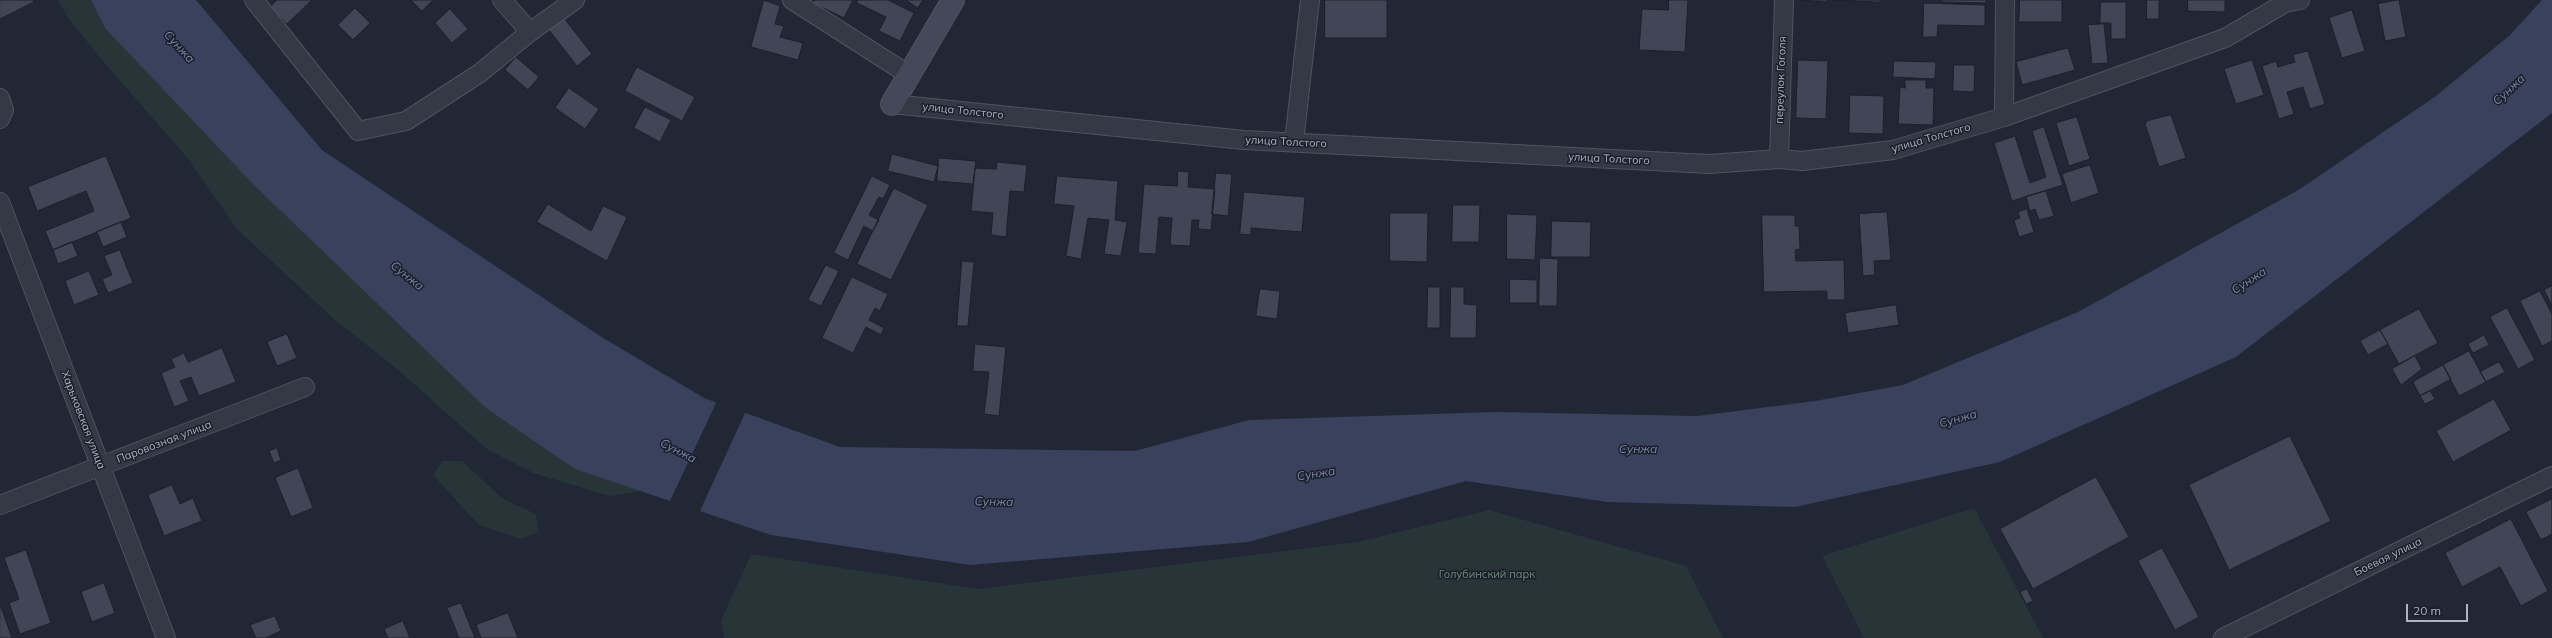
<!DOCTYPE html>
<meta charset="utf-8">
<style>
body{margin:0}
#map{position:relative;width:2552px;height:638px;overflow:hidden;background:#222735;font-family:Mulish,sans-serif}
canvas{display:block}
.scale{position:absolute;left:2406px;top:604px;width:62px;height:18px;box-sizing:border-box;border:2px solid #b0b4c2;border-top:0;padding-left:5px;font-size:12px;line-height:14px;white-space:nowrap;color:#b0b4c2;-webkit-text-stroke:3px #1b1e2a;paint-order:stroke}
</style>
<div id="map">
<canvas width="2552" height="638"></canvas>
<div class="scale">20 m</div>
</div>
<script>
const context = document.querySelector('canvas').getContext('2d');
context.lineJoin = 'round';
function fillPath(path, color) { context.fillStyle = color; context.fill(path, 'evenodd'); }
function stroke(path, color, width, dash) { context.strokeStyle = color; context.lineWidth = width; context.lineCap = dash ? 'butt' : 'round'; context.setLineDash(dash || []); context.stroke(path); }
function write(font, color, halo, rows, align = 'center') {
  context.font = font + ' Mulish,sans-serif'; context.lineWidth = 3; context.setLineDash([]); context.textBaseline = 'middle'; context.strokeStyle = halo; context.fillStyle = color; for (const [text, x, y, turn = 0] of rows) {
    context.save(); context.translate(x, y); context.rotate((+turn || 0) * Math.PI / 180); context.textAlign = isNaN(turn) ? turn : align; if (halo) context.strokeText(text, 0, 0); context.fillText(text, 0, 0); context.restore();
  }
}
const green = new Path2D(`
 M58,0H91L105,28L575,469L641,491L610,496L533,473L487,449L397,369L334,319L237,229L189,160L98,55L69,19Z
 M442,461H462L503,499L536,514L538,532L521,539L479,525L433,475Z
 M1974,508L2043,638H1864L1822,556Z
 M1489,510L1686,566L1723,638H724L721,621L751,554L978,589L1358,542Z`);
const water = new Path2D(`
 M91,0H196L322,150L600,336L704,398L840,447L1135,451L1249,420L1496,412L1697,416L1815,401L1903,385L2078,312L2300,189L2436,96L2510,35L2542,0H2552V113L2236,357L2000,462L1795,507L1607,502L1466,481L1248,542L970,565L771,535L575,469L486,408L254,185L105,28Z`);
const pier = new Path2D(`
 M717,401L746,411L699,513L669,503Z`);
const building = new Path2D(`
 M0,0H33L34,2L0,19Z
 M277,0H312L287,24L270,7Z
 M411,0H433L422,11Z
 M764,0L780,6L775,24L784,26L780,37L803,43L798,60L751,47Z
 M815,0H853L844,18L813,3Z
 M858,0H888L914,13L900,41L879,31L886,17L857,3Z
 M906,0H923L918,8Z
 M1325,0H1387V38H1325Z
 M1669,0H1688L1685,52L1639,50L1642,9L1668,10Z
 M1800,0H1827V2Z
 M1834,0H1880V2Z
 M1942,0H1986V3L1942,2Z
 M2020,0H2062V22H2019Z
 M2147,0H2159V19H2147Z
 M2188,0H2225V12L2188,11Z
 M2399,0L2406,37L2385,41L2378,4Z
 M2101,2H2126V39H2111V23H2100Z
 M1924,3L1985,5V26L1938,25L1937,37H1923Z
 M355,8L370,23L353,40L338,25Z
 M450,9L468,29L452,43L435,23Z
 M2352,10L2365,51L2342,58L2329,18Z
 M564,18L592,54L577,66L549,30Z
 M2104,24L2108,63L2092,64L2088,25Z
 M2068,48L2075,70L2022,85L2016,62Z
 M2308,51L2325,104L2310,109L2303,87L2287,92L2294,114L2279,119L2262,66L2276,61L2278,67L2295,62L2293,55Z
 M516,57L539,77L528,90L505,70Z
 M1798,60L1828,61L1826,119L1796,118Z
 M2252,60L2264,95L2236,104L2224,69Z
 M1894,61L1936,62L1935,79L1893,77Z
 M1954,65H1975L1974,92L1953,91Z
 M637,67L695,97L682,121L625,91Z
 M1905,80H1926V88H1934L1933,125L1898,124L1900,87L1905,88Z
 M569,88L599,109L585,129L555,108Z
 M1850,95L1884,96L1883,134L1849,133Z
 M645,107L671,120L660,142L634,128Z
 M2171,115L2186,158L2159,167L2145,124L2147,121Z
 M2077,117L2090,159L2069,166L2056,123Z
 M2044,127L2063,185L2012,201L1994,143L2015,136L2030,183L2046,177L2032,131Z
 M892,154L938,166L934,182L888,171Z
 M106,156L131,218L53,250L45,231L94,211L86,191L37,211L28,187Z
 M939,158L976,161L973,184L937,181Z
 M997,162L1027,165L1024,192L1010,191L1006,237L991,235L993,213L971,211L975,168L996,169Z
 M2090,165L2099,193L2071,203L2062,174Z
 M1178,171L1189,172L1188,187L1215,189L1211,230L1198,229L1199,220H1192L1190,246L1170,245L1172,218L1159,217L1156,254L1138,253L1144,184L1177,186Z
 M1216,173L1232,174L1228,216L1212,214Z
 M872,176L890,185L883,199L879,197L869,215L879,220L873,231L864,226L848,260L834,253Z
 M1057,176L1118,181L1115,220L1127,222L1121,256L1104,254L1109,220L1088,218L1081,259L1066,256L1074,206L1054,204Z
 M894,188L928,205L891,280L857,264Z
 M2046,191L2054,216L2039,220L2035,209L2030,211L2026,197Z
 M1244,192L1305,197L1302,232L1251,228V235L1240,234Z
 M548,204L591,231L603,206L627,217L607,261L537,222Z
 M1453,205H1480L1479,242H1452Z
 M2027,209L2034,232L2019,237L2014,220L2020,218L2018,212Z
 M1887,212L1891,260L1874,261L1875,275L1863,276L1859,214Z
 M1390,213H1428L1427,262L1390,261Z
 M1507,214L1537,215L1535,260L1507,259Z
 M1762,215H1795V226H1799L1800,249L1795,250L1796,261L1844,260L1845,300H1827V291L1764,292Z
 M1552,221L1591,222L1590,257H1551Z
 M121,222L127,237L103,247L97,232Z
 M72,242L78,256L58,264L53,250Z
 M120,250L133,283L108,293L102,279L112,275L104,256Z
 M1540,258L1558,259L1557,306H1539Z
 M962,261L974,262L968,326H957Z
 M826,265L839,271L821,306L808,300Z
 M89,271L99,295L74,305L65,281Z
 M852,277L888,294L880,311L875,308L869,320L884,328L881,335L866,327L853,353L822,338Z
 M1510,279L1537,280V303H1510Z
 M2552,286V306L2544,290Z
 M1428,287H1440V328H1427Z
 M1451,287H1464V304L1477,305L1476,338H1450Z
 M1260,289L1280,291L1277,319L1256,316Z
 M2540,291L2552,314V341L2542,346L2520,301Z
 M1896,305L1899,325L1848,333L1845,313Z
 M2507,308L2535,360L2518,369L2490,317Z
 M2419,309L2438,343L2399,364L2380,330Z
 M2380,330L2388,344L2368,355L2360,341Z
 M287,334L297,358L277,366L267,342Z
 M2484,335L2489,345L2473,353L2468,344Z
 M975,344L1006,347L999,416L984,414L989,372L973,371Z
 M222,348L236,382L199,396L191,377L180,381L189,401L174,407L161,373L175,367L171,359L184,353L188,362Z
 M2469,351L2486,382L2459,396L2443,365Z
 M2415,356L2422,369L2401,385L2392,369Z
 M2499,362L2505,372L2486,382L2480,372Z
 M2443,365L2451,379L2420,396L2413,382Z
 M2430,391L2435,399L2425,404L2420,396Z
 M2494,399L2511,430L2453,462L2436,431Z
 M2290,436L2331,521L2229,570L2189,485Z
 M277,448L281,460L274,463L269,451Z
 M298,468L313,508L291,517L275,478Z
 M2096,477L2129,537L2033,589L2000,529Z
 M172,485L180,504L193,498L202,521L164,536L148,495Z
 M2552,499V534L2541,540L2526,512Z
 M2511,519L2548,591L2521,606L2500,567L2462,587L2445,553Z
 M2162,548L2199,617L2175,630L2138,561Z
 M26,550L51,623L20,634L9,603L19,599L4,558Z
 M104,583L115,613L92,622L81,592Z
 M2027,589L2033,601L2026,604L2020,592Z
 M461,603L475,638H459L447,608Z
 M0,604L12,638H0Z
 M508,613L518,638H481L476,625Z
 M275,616L281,631L265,638H256L250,625Z
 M403,621L410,638H388L384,629Z`);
const street = new Path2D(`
 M254,0L358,131L406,121L480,73L530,32L575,0
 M502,0L530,32
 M792,0L909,75
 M0,98L4,110L0,119
 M892,104L1244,140L1709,164L1779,159L1802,161L1893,150L2004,117L2225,38L2285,3L2300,0
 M2004,117L2005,0
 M1294,142L1310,0
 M1779,159L1784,0
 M0,202L166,638
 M0,505L305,387
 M2223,638L2552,476`);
const secondary = new Path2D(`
 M892,104L953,0`);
const streetNames = [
 ["переулок Гоголя",1781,80,-88],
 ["улица Толстого",963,111,6],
 ["улица Толстого",1931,138,-16],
 ["улица Толстого",1286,142,3],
 ["улица Толстого",1609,159,3],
 ["Харьковская улица",83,420,69],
 ["Паровозная улица",164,442,-21],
 ["Боевая улица",2388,557,-26]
];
const parkNames = [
 ["Голубинский парк",1487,575]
];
const waterNames = [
 ["Сунжа",179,47,47],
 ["Сунжа",2509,90,-43],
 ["Сунжа",407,276,39],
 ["Сунжа",2249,281,-33],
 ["Сунжа",1958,419,-16],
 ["Сунжа",1638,449],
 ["Сунжа",678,451,27],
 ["Сунжа",1316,474,-9],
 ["Сунжа",994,502,1]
];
fillPath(green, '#273539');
fillPath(water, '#39415d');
fillPath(pier, '#222735');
fillPath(building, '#414656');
stroke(building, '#1d202c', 1);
stroke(street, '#505460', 20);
stroke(secondary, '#505460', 24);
stroke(street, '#353946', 18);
stroke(secondary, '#444858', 22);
write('11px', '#b0b4c2', '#1b1e2a', streetNames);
write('11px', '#6a907a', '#1b1e2a', parkNames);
write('italic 12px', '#7b86a8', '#1b1e2a', waterNames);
</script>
